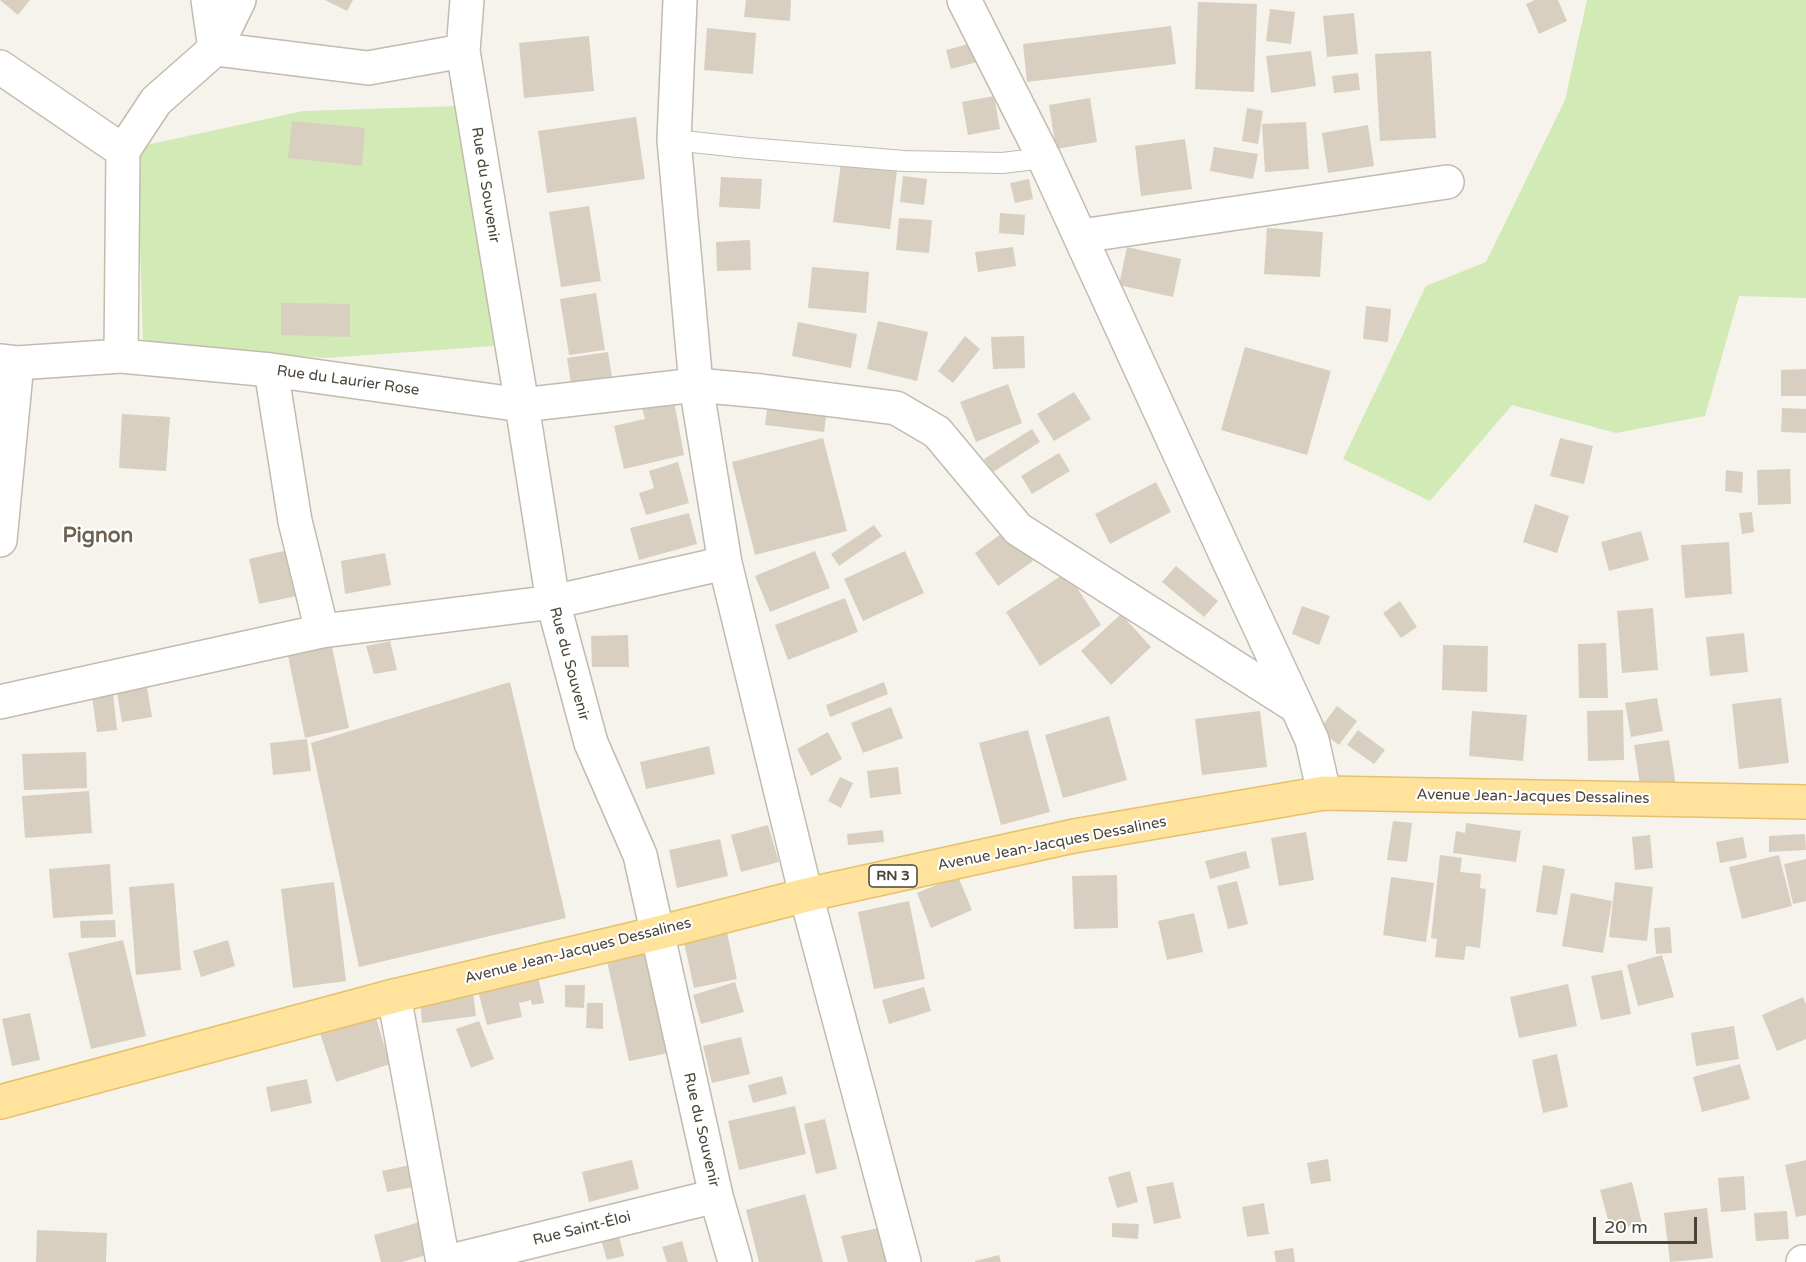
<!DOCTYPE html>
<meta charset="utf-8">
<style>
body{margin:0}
#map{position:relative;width:1806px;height:1262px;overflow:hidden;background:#f6f3ec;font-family:"Varela Round",sans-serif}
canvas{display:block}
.scale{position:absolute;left:1593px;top:1217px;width:104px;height:27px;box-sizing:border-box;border:3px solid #4b4439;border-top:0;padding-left:8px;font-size:18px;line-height:21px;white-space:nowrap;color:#4b4439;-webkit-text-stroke:4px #fff;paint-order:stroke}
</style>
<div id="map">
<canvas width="1806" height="1262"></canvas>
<div class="scale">20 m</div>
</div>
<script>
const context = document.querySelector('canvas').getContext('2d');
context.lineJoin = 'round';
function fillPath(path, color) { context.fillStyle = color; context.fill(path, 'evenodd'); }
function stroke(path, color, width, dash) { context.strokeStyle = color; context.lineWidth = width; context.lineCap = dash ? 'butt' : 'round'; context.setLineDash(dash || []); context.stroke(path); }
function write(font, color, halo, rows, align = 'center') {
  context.font = font + ' "Varela Round",sans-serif'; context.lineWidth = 4.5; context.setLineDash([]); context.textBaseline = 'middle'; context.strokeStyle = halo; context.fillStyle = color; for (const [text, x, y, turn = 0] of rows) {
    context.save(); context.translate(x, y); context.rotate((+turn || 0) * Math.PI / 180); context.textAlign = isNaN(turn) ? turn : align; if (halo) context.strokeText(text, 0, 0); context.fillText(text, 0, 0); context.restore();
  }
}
const green = new Path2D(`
 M1587,0H1806V298L1739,296L1705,416L1616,433L1512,405L1430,501L1343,459L1426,286L1486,262L1565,100Z
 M459,106L494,346L327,358L143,345L137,147L303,111Z`);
const building = new Path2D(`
 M0,0H30L18,15Z
 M325,0H353L347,11Z
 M746,0H791L790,21L744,17Z
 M1535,0H1558L1567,21L1539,34L1526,4Z
 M1198,2L1257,4L1254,92L1195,89Z
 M1270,9L1295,12L1291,44L1266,41Z
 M1354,13L1358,54L1327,57L1323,16Z
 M1171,26L1176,64L1027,82L1023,44Z
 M707,28L756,33L753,74L704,70Z
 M589,36L594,91L524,98L519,43Z
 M976,42L981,61L951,69L946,50Z
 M1311,51L1316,86L1271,93L1266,56Z
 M1431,51L1436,138L1380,141L1375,54Z
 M1358,73L1360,90L1334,93L1332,76Z
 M994,96L1000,129L968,135L962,102Z
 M1090,98L1097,142L1056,149L1049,105Z
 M1247,108L1263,111L1258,144L1242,141Z
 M636,117L645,179L547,193L538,131Z
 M292,121L365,128L362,166L288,158Z
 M1306,122L1309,169L1265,172L1262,124Z
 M1368,125L1374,166L1328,173L1322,133Z
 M1185,139L1192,189L1141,196L1135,146Z
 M1214,147L1258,154L1253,179L1210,171Z
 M841,163L897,170L890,229L833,222Z
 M903,176L927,179L924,205L900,202Z
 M721,177L762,179L760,209L719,207Z
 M1029,179L1033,199L1015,203L1010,183Z
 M589,206L601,281L561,287L549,212Z
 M1000,213L1025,215L1024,235L999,233Z
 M899,218L932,220L929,253L896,250Z
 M1267,228L1323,232L1320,277L1264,274Z
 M750,240L751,270L717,271L716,242Z
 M1013,247L1016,266L978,272L975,252Z
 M1127,247L1181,259L1173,297L1119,285Z
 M812,267L869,272L866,313L808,308Z
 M596,293L605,350L569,355L560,299Z
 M281,303L350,304V337L281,335Z
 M1366,306L1391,309L1388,342L1363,339Z
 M878,321L928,332L917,381L867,369Z
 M798,322L857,334L851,368L792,356Z
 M965,336L980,349L953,383L938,371Z
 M1024,336L1025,368L993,369L991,337Z
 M1245,347L1331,371L1307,455L1221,430Z
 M608,352L612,377L571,383L567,358Z
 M1806,369V396H1781V370Z
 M1008,384L1022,423L976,442L960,402Z
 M1074,392L1091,419L1054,441L1037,414Z
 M674,401L684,455L624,469L614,426L645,419L642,408Z
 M768,402L827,410L824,432L765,425Z
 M1782,408L1806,409V433L1781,432Z
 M122,414L170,417L166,471L119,468Z
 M1032,429L1040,442L993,472L984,459Z
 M823,438L847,531L755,555L732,462Z
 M1560,438L1593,446L1584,484L1550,476Z
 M1059,453L1070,471L1032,494L1021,476Z
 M678,462L689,503L646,515L639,493L654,488L649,471Z
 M1790,469L1791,504L1758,505L1757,470Z
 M1726,470L1743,472L1742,493L1725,491Z
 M1156,482L1171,512L1110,544L1095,514Z
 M1535,504L1569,516L1557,553L1523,542Z
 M1752,512L1754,532L1742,534L1739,513Z
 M689,513L697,544L639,560L630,528Z
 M874,525L882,536L839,566L831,554Z
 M1009,528L1033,561L998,586L975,553Z
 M1641,531L1649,560L1609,571L1601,542Z
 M1729,542L1732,594L1685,598L1681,545Z
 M292,549L301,595L259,604L249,559Z
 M815,551L830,588L770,612L755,576Z
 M905,551L924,593L863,621L844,579Z
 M385,553L391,585L345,594L341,561Z
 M1176,566L1218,601L1204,617L1162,582Z
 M1067,572L1101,625L1040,666L1006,612Z
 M845,598L858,632L788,660L775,625Z
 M1400,601L1417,627L1401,638L1383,613Z
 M1302,606L1330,616L1319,645L1292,634Z
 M1653,608L1658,670L1622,673L1617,611Z
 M1121,614L1151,647L1111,685L1081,651Z
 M1744,633L1748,672L1710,676L1706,637Z
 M628,635L629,667H592L591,636Z
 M390,641L397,670L374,674L366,646Z
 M331,642L349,728L305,738L287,651Z
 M1606,643L1608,698H1579L1578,644Z
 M1443,645L1488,646L1487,692L1442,690Z
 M510,682L566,918L359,967L311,743Z
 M884,682L888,694L830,717L826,705Z
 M147,687L152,717L122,722L117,693Z
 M113,694L117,730L97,732L92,697Z
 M1657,698L1663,731L1631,737L1625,703Z
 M1781,698L1789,763L1739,769L1732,704Z
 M1337,706L1357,721L1339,745L1319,730Z
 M891,707L903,738L863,753L851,723Z
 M1623,710L1624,760L1588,761L1587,711Z
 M1260,711L1267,767L1202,775L1195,719Z
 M1472,711L1527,715L1523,761L1469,756Z
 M1109,716L1127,780L1063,798L1045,735Z
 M1028,730L1050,812L1001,825L979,743Z
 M1358,730L1385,750L1374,764L1347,745Z
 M828,732L842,759L811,776L797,749Z
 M307,739L311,771L273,775L270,743Z
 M1669,740L1676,787L1641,792L1634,745Z
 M709,746L715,774L646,789L640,762Z
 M86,752L87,788L24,790L22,754Z
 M898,767L901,794L870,798L867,771Z
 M840,777L853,783L841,808L828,801Z
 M89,791L92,833L25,838L22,796Z
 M1393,821L1412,823L1407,862L1387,860Z
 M1466,823L1521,831L1516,862L1453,853L1456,831L1465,833Z
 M768,825L779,862L741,872L731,835Z
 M883,830L884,842L848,845L847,834Z
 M1306,832L1314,880L1279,886L1271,838Z
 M1805,834L1806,850L1769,852V836Z
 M1650,835L1653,868L1635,870L1632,837Z
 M1743,837L1747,858L1720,863L1716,842Z
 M720,839L728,876L677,888L669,850Z
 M1246,851L1250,868L1210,879L1205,861Z
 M1440,855L1462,858L1460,872L1481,874L1480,888L1486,889L1480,948L1466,946L1464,960L1435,957L1437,939L1431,938Z
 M1779,855L1792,906L1742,919L1729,867Z
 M1806,859V901L1793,904L1784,864Z
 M110,864L113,914L53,918L49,869Z
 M1543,865L1565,869L1557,915L1536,912Z
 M1117,875L1118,928L1074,929L1072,876Z
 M958,876L972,910L931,928L917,893Z
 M1391,877L1434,883L1426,942L1383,935Z
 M1237,881L1248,924L1228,929L1217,886Z
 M334,882L346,981L293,988L281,889Z
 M1615,882L1653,887L1647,941L1609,937Z
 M174,883L181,970L136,975L129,887Z
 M1571,893L1612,901L1603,953L1562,946Z
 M909,901L925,979L874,989L858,912Z
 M1194,913L1203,952L1167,960L1158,921Z
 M115,920L116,937L81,938L80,921Z
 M725,923L737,979L694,988L682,933Z
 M1670,927L1672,953L1656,954L1654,928Z
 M123,940L146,1036L91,1049L68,953Z
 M228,940L235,966L201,977L193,951Z
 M652,951L674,1052L629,1061L607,961Z
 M1662,955L1674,997L1638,1006L1627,965Z
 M1622,970L1631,1014L1601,1020L1591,976Z
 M538,977L544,1003L532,1005L531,1000L519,1003L522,1017L487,1025L478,991Z
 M735,982L744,1012L701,1024L693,995Z
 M1568,984L1577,1026L1519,1038L1510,997Z
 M565,985H585L584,1008L565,1007Z
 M924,987L931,1011L889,1024L882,1000Z
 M473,992L476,1016L422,1023L420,999Z
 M1803,997L1806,1004V1039L1777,1051L1762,1015Z
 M587,1003H603V1029L586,1028Z
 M30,1013L40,1060L12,1066L2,1019Z
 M375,1015L390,1064L336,1082L320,1033Z
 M479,1021L494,1059L471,1068L456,1029Z
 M1734,1026L1739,1059L1696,1066L1691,1033Z
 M741,1037L750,1074L712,1083L703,1046Z
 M1557,1054L1568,1107L1543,1113L1532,1060Z
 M1740,1064L1750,1099L1702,1112L1693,1077Z
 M782,1076L787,1094L753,1103L748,1085Z
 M307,1079L312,1103L271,1112L266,1087Z
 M795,1106L806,1154L739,1170L728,1121Z
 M825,1119L837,1169L816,1174L804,1124Z
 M1328,1159L1331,1181L1311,1184L1307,1163Z
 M632,1160L639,1189L589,1202L582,1172Z
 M1806,1160V1215L1796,1217L1785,1165Z
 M410,1165L414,1187L387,1192L382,1171Z
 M1130,1171L1138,1202L1117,1208L1108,1177Z
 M1744,1176L1746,1210L1721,1212L1718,1178Z
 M1173,1182L1181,1218L1154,1224L1146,1187Z
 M1632,1182L1642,1223L1611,1231L1600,1190Z
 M805,1194L823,1262H759L746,1210Z
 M1264,1203L1269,1234L1247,1237L1242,1207Z
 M1707,1208L1713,1258L1670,1262L1664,1213Z
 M1787,1211L1789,1239L1756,1241L1754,1213Z
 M427,1220L437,1252L402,1262H381L374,1235Z
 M1112,1223L1139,1224L1138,1239L1112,1237Z
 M893,1225L902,1262H848L841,1236Z
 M617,1228L624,1256L607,1260L599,1233Z
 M37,1230L107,1233L106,1262H36Z
 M682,1241L688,1262H667L662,1247Z
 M1293,1248L1295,1262H1276L1274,1251Z
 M999,1255L1001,1262H975V1261Z`);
const service = new Path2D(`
 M674,140L748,148L904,161L1002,163L1044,158`);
const minor = new Path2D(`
 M208,0L215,49
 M680,0L674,140L696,385L725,563L806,895L904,1262
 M964,0L1044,158L1228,559L1297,707L1312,740L1324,793
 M215,49L368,68L463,51L467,0
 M463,51L522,405L553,602L591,743L640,855L716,1196L735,1262
 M0,67L123,151L121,356
 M123,151L156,101L215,49L239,0
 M1081,236L1447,182
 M0,361L17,363L121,356L271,370L522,405L696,385L761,391L896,408L937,432L1018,529L1297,707
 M271,370L295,521L322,631
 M0,540L17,363
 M0,702L322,631L553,602L725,563
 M394,996L443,1262
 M447,1262L716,1196
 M1803,1262H1806`);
const primary = new Path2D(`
 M0,1102L394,996L658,933L806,895L1074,836L1324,793L1806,802`);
const shields = [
 [893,876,48]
];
const shieldNames = [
 ["RN 3",893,876]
];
const streetNames = [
 ["Rue du Souvenir",485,185,81],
 ["Rue du Laurier Rose",348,381,8],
 ["Rue du Souvenir",569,664,75],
 ["Avenue Jean-Jacques Dessalines",1533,797,1],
 ["Avenue Jean-Jacques Dessalines",1052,844,-11],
 ["Avenue Jean-Jacques Dessalines",578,951,-14],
 ["Rue du Souvenir",701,1130,77],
 ["Rue Saint-Éloi",582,1229,-14]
];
const districtNames = [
 ["Pignon",98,536]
];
fillPath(green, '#d2eab5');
fillPath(building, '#d8cfc1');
stroke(service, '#c2bbae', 22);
stroke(minor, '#c2bbae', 36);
stroke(primary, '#e6c16a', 36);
stroke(service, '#fff', 20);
stroke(minor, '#fff', 33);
stroke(primary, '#ffe39c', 33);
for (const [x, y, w] of shields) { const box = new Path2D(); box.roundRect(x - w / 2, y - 11, w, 22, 4.5); context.fillStyle = '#fff'; context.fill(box); stroke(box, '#4b4439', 1.5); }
write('bold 14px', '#4b4439', null, shieldNames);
write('15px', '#4b4439', '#fff', streetNames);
write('bold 21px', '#6e6250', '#fff', districtNames);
</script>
